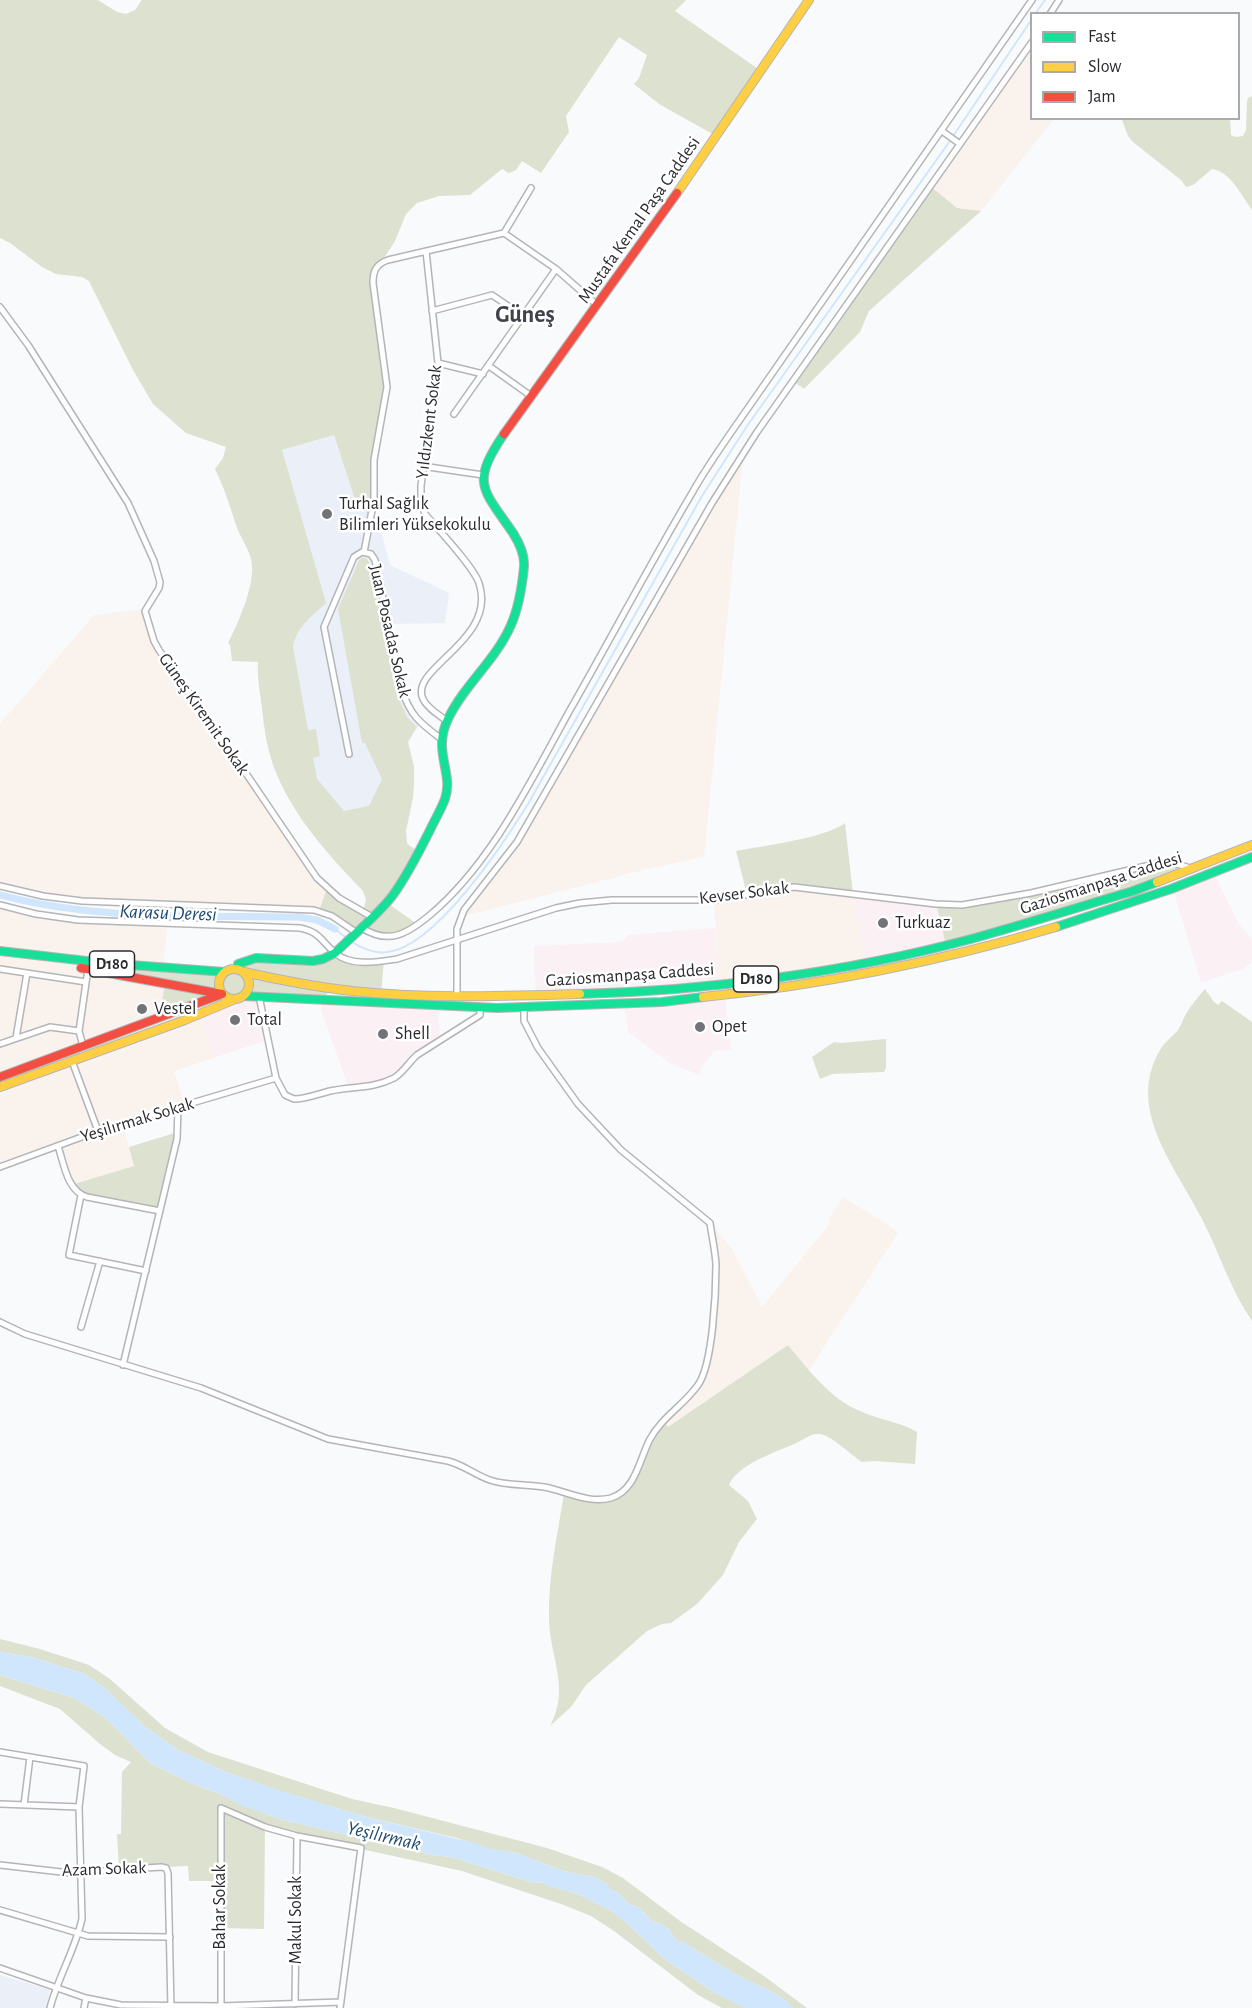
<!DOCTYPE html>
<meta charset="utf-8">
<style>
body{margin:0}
#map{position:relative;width:1252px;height:2008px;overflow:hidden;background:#f8fafc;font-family:"Alegreya Sans",sans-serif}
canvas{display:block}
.legend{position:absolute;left:1030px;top:12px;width:210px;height:108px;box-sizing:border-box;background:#fff;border:2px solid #aaaaac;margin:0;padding:8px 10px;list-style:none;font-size:18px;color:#2a2b30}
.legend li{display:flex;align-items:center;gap:12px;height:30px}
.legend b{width:30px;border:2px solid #aaaaac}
</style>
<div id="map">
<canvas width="1252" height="2008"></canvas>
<ul class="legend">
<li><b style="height:8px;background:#16e098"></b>Fast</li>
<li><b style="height:8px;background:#ffcf43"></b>Slow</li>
<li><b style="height:8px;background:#f24e42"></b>Jam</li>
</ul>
</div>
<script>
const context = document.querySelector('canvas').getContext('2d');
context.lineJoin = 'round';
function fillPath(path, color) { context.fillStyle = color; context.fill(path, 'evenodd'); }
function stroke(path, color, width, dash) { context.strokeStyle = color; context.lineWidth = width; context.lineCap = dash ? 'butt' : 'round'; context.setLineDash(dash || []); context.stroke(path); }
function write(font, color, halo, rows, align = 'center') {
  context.font = font + ' "Alegreya Sans",sans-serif'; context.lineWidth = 5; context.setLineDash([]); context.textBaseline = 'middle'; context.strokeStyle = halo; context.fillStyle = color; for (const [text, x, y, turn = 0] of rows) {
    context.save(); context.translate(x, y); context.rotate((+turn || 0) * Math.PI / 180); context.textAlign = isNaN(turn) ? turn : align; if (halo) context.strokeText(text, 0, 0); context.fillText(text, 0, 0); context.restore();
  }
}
const commercial = new Path2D(`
 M1214,873L1238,923L1252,939V961L1244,969L1201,982L1173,889Z
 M853,894L936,904L946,945L865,963Z
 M715,928L719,984L536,997L534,946L622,942L628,935Z
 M725,995L731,1050L714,1051L701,1068L700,1075L671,1064L628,1032L624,1004Z
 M259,996L268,1040L213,1058L200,1014L233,1000Z
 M322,999L438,1006L440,1040L417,1055L394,1078L349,1088L321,1010Z`);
const industrial = new Path2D(`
 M1031,42L1032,118L1054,119L981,211L957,208L930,186Z
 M737,463L742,467L704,857L651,868L460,917L517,842Z
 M146,609L154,641L327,888L319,911L82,901L0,886V724L94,615Z
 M794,887L853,894L865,963L719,984L714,900Z
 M0,905L78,920L168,925L162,969L222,994L227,998L200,1014L213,1058L174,1071L185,1105L122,1124L135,1166L71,1185L59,1146L0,1167Z
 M843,1197L890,1226L898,1233L809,1370L788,1345L668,1427L663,1420L688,1396L704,1373L712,1324L716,1264L710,1223L732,1249L762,1307L829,1225L830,1218Z`);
const built = new Path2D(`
 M334,435L358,509L377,517L390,565L449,593L445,623L389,624L402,690L420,723L408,742L414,767V782L413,797L406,831L407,843L410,846L419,852L363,912L366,900L364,891L342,868L308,826L287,795L274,769L269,751L258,672L263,636L238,463Z
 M0,1975L50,1990L47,2008H0Z`);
const green = new Path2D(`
 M0,0H98L117,12L126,14L135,10L142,0H686L675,11L761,71L716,136L659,104L634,84L639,78L647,55L619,37L566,116L569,132L541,173L522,161L516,170L509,173L502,169L470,195L439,196L417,203L406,214L395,241L373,275L387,380L375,452L372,515L358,509L334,435L282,450L326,603C312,616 296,627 293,647L308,730L316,729L320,756L313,758L317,779L344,811L369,806L382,779L365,743H362L338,609L359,560L362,558H366L369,562L400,701L407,717L417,727L408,742L414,767V782L413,797L406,831L407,843L410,846L419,852L386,902L417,924L387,938L362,928L357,933L319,911L327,888L363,911L366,900L363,891C329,856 291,814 274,767C267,748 264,728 262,708C260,693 257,677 258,662L232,661L230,645L228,643C238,624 257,581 251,559C248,547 240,537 236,525C230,506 224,487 215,469L223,458L226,447L186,433L153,404L133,370L89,281L82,277L56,274L42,267L10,243L0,238Z
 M1252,96V210C1242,196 1230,171 1212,169L1193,185L1186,187L1181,180L1133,142L1128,136L1122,120L1230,119L1231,135L1236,137L1243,136L1246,130L1247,102L1248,98Z
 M930,186L957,208L981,211L869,311L860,332L804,389L793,381Z
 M845,823L853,894L805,887L747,895L736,851C762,846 826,838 845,823Z
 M1159,863L1193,869L946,945L936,904L962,905Z
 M335,953L350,960L384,961L381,993L328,989L326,999L244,996L233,1000L222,994L159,1018L165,984L125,975L127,965L228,971L238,969V964L256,958L300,961Z
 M1205,989L1214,1002L1218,1005L1222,1001L1252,1022V1321C1230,1289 1219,1252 1202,1219C1176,1167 1123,1107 1162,1047C1167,1040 1173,1036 1178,1030C1181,1026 1183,1019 1186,1014C1191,1005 1198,997 1205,989Z
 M886,1039V1068L884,1072L832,1074L820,1079L812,1057L834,1042L841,1043Z
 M178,1132L160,1211L91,1198L71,1185L134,1166L129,1147Z
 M788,1345C809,1370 829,1398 860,1411C879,1420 898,1421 917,1432L915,1464L876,1461L862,1462C851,1455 830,1434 819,1434C810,1433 802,1441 794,1444C774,1453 738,1464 729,1485L748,1501L757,1519L739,1542L723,1575L697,1604L671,1623L662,1624L647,1631L586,1685L571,1707L550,1726C571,1687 549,1657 549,1617C548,1576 558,1533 564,1493L604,1499L623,1492L638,1468L663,1420L668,1427Z
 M0,1639L40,1649L89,1665L110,1679L165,1728L208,1752L352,1799L394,1808L547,1848L602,1867L623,1878L680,1921L764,1976L807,2008H793L780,1996L735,1974L683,1942L677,1941L669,1930L661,1924L652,1921L640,1908L629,1904L617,1892L609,1889L608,1885L597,1878L564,1871L516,1853L489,1849L457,1838L370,1818L283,1792L226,1772L178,1750L144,1726L106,1689L85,1674L31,1657L0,1652Z
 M0,1675L74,1698L106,1718L150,1763L191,1783L223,1795L241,1805L283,1820L432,1855L451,1857L534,1883L542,1882L549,1886L578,1894L612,1911L627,1923L663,1958L715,1993L746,2008H722L698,1995L614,1931L591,1916L561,1904L462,1871L265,1828L264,1929L220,1928V1881H189L188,1866L119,1869L117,1834H121L122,1772L131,1762L115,1755L100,1744L60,1709L0,1686Z`);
const water = new Path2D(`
 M0,1652L31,1657L85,1674L106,1689L144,1726L178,1750L226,1772L284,1792L370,1818L479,1844L486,1848L516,1853L564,1871L597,1878L608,1885L610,1889L617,1892L629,1904L640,1908L652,1921L661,1924L669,1930L677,1941L683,1942L735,1974L780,1996L793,2008H746L738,2005L715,1993L663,1958L627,1923L612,1911L578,1894L548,1886L542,1882L534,1883L451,1857L432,1855L283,1820L240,1805L223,1795L191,1783L150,1763L106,1718L74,1698L0,1675Z`);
const stream = new Path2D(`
 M1035,14L1045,0
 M335,929C350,941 367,955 388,952C436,946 504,843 528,804L702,496L747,426L945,148L1032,19`);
const canal = new Path2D(`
 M0,895C97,921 200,915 299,917L317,920L335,929`);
const street = new Path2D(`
 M1050,14L1059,0
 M942,131L960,144
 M504,233L531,188
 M426,251L438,363L434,402L421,485V502L425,514C438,529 473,566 479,583C498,641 408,668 423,699C427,708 439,715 447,721
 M0,307L28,345L128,503L154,561L160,582L159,588L145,611L154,641L159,650L243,769L317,878L339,898L372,917
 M432,311L492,295L523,316
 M438,363L483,374
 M489,366L531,396
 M454,414L556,269
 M422,466L483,475
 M364,552L374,500V460L387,387L373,283C373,271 376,264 388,260L504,233L556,269L597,305
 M349,754L324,627L354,557L362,552L371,554L375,560L402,690C410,715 420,723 440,738
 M0,886L43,896L82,901L314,910L332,916L357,933
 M0,905L36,914L78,920L300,928C320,932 321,941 335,953C351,967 378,962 397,959L556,908L580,903L612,900H714L794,887L936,904L962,905L1031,893L1159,863H1174L1190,868
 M362,928C389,945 407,934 430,915C492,863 531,780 570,710C611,638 650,564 692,493C706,468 723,444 739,421L1032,0
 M0,969L86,982
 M457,997V929L464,910L517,842L712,503L757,432L1032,42
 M16,1038L27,973
 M0,1044L50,1027L79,1031
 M83,1046L79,1031L88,969
 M72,1061L98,1131
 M276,1078L285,1095L294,1099C306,1099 318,1094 330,1091C352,1086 373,1089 394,1078C403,1073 409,1062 417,1055L480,1015V1008
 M58,1146C64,1164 67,1191 87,1197L160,1211
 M0,1167L98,1131L276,1078L259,996
 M81,1195L69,1255L146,1271
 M0,1322L25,1334L201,1388L328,1439L448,1461C464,1465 475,1475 490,1480C507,1486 526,1484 544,1487C566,1491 588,1504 611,1498C636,1490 639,1460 650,1439C662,1417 684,1405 698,1385C713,1364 716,1291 716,1264C715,1250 712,1237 710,1223L621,1150L578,1104L538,1048L524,1021V1007
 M81,1327L100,1261
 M123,1365L177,1139L178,1107
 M0,1752L84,1766L79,1807L82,1919C75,1950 58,1977 50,2008
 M0,1804L79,1807
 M24,1805L30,1757
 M0,1865L70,1873L161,1867L166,1868L168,1873L171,2008
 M0,1910L88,1936L170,1937
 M0,1968L86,1998L121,2005L221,2006L341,2002
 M295,2004L297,1836
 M221,2006V1808L265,1827L297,1836L361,1848L340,2008
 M84,2008L86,1998`);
const fast = new Path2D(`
 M1056,927L1171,889L1252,857
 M0,951L104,963L225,972
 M238,969V964L256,958L313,961L323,959L335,953C352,936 379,914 393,895C409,873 421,848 433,824C437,816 442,807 445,799C454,772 432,752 448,719C464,685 496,660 511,625C519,607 522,587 524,567C525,555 520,544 513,533C483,489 470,484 504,434
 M580,994C707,991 848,972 971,939C1025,924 1079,907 1133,891L1157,882
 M244,996L497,1008L662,1002L703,997`);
const slow = new Path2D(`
 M677,193L809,0
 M1157,882L1252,845
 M219 984a15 15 0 1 1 30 0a15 15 0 1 1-30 0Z
 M244,972C280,980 315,987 352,991C427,999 504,996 580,994
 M703,997C823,985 941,961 1056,927
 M0,1087L185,1020L233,1000`);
const jam = new Path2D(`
 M504,434L677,193
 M81,968L222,994
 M0,1077L222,994`);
const markers = [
 [327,514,6,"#727377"],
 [883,923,6,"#727377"],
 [142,1009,6,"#727377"],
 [235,1020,6,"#727377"],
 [700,1027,6,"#727377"],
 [383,1034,6,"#727377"]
];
const shields = [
 [112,964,45],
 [756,979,45]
];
const shieldNames = [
 ["D180",112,964],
 ["D180",756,979]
];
const streetNames = [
 ["Mustafa Kemal Paşa Caddesi",639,220,-55],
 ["Yıldızkent Sokak",429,422,-83],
 ["Juan Posadas Sokak",390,631,77],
 ["Güneş Kiremit Sokak",204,714,55],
 ["Gaziosmanpaşa Caddesi",1101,883,-18],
 ["Kevser Sokak",744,893,-7],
 ["Gaziosmanpaşa Caddesi",630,975,-4],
 ["Yeşilırmak Sokak",137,1120,-17],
 ["Azam Sokak",104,1869,-2],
 ["Bahar Sokak",220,1907,-90],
 ["Makul Sokak",296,1920,-90]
];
const poiNames = [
 ["Turhal Sağlık",339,504],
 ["Bilimleri Yüksekokulu",339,525],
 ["Turkuaz",895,923],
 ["Vestel",154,1009],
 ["Total",247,1020],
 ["Opet",712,1027],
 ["Shell",395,1034]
];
const waterNames = [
 ["Karasu Deresi",168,913,2],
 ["Yeşilırmak",384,1836,13]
];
const districtNames = [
 ["Güneş",525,315]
];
fillPath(commercial, '#fbf0f3');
fillPath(industrial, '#faf2ed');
fillPath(built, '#ebeff8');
fillPath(green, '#dce2cf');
fillPath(water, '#d0e6fc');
stroke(stream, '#d0e6fc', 2);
stroke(canal, '#d0e6fc', 7);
stroke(street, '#b4b5b8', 8);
stroke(fast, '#b4b5b8', 10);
stroke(slow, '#b4b5b8', 10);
stroke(jam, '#b4b5b8', 10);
stroke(street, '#fefeff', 5);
stroke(fast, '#16e098', 8);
stroke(slow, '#ffcf43', 8);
stroke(jam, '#f24e42', 8);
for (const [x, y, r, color] of markers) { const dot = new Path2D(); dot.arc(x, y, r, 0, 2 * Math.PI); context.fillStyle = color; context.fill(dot); stroke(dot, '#fff', 2); }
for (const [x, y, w] of shields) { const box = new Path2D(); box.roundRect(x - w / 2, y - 13, w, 26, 4.5); context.fillStyle = '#fff'; context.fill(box); stroke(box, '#2a2b30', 1.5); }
write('bold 16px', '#2a2b30', null, shieldNames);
write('18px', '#2a2b30', '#fff', streetNames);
write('18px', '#2a2b30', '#fff', poiNames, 'left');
write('italic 20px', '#1e4a72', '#fff', waterNames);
write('bold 24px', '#40434c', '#fff', districtNames);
</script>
